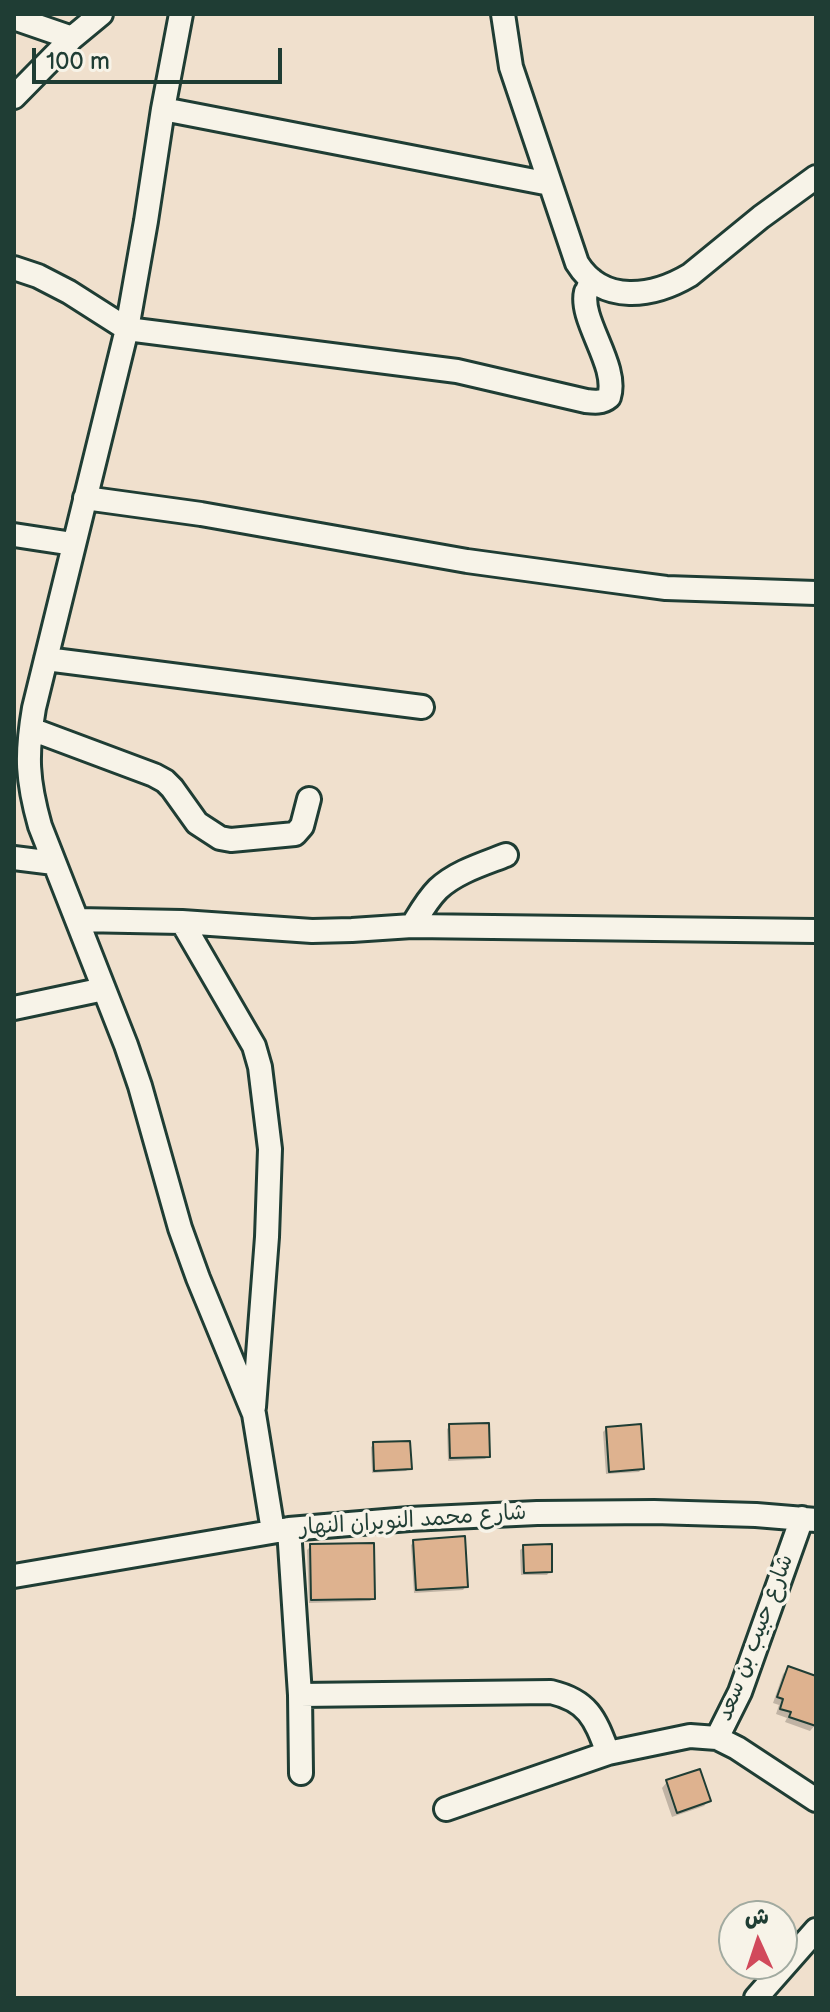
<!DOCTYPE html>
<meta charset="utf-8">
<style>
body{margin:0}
#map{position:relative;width:830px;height:2012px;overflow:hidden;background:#f0e0cd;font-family:"Balsamiq Sans","Playpen Sans Arabic",sans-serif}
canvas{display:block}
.frame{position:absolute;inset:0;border:16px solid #1f3d34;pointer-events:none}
.north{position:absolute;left:718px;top:1900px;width:80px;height:80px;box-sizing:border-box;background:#f7f3e8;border:2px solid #a1aaa0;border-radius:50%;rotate:357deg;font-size:22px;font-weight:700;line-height:32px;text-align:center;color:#1f3d34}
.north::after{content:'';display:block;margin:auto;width:28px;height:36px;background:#d1495b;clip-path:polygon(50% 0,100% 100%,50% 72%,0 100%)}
.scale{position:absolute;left:32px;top:48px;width:250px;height:36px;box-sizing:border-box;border:4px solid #1f3d34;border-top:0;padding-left:10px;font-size:24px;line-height:28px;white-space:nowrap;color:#1f3d34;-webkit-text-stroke:6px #f7f3e8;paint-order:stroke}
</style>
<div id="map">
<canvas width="830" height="2012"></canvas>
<div class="frame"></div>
<div class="north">ش</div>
<div class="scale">100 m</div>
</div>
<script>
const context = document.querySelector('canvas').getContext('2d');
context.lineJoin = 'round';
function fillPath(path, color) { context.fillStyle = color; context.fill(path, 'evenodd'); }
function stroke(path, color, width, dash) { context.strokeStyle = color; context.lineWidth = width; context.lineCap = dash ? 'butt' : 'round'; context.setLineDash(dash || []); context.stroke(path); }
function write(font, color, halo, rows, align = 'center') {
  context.font = font + ' "Balsamiq Sans","Playpen Sans Arabic",sans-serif'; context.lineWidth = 7; context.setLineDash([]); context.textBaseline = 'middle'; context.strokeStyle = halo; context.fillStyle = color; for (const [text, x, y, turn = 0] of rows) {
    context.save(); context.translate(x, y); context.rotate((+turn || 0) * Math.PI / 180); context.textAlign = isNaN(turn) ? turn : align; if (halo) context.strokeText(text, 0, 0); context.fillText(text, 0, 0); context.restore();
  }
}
const shadow = new Path2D(`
 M450,1426L488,1456L485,1459L448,1461L447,1429Z
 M607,1428L642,1468L639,1472L606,1474L603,1432Z
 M374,1444L409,1468L406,1471L372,1473L371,1447Z
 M414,1542L466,1586L463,1590L414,1593L411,1545Z
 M311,1546L373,1598L370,1601L309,1603L307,1550Z
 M524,1547L550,1571L547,1575H521L520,1550Z
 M789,1668L816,1676V1724L810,1731L785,1722L787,1718L776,1714L779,1705L773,1703L783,1674Z
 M667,1782L709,1800L704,1806L672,1817L662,1788Z`);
const building = new Path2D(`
 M489,1423L490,1457L450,1458L449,1424Z
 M641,1424L644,1469L609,1472L606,1427Z
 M410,1441L412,1469L374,1471L373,1442Z
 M465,1536L468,1587L416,1590L413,1540Z
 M374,1543L375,1599L311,1600L310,1544Z
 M552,1544V1572L524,1573L523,1545Z
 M788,1666L816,1676V1726L789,1717L791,1712L780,1709L783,1699L777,1697Z
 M700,1769L711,1801L677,1813L666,1780Z`);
const minor = new Path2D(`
 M181,14L163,109L146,221L127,329L34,708C26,755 27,780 40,826L126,1045L140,1086L180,1228L198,1278L254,1414L273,1531
 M503,14L511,67L577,263C603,305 653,297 690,275L761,217L816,177
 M14,18L72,38
 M14,97L72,38L101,14
 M163,109L550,184
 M14,268L38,276L69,292L127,329L457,371L586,401C594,402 602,403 609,397C619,366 579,320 586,292C587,291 591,281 592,280
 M85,498L201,514L467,561L606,580L666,588L816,593
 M14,535L73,544
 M46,659L422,707
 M31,729L154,775L165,781L172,788L197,823L220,838L231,840L295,834L302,826L309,799
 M14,858L54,863
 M77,920L182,922L312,931L352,930L412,926L816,931
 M182,922L254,1046L260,1067L270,1149L267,1237L254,1407
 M412,926C420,913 427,900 438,889C456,872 483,864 506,855
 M14,1008L104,989
 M802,1518L740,1692L717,1738L737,1748L816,1800
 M289,1529L300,1695L301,1773
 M14,1576L289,1529L409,1519L537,1513L654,1512L756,1515L816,1520
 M300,1695L551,1692C589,1701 595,1719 608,1753
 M446,1809L608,1753L690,1736L717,1738
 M756,1998L816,1930`);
const streetNames = [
 ["شارع محمد النويران النهار",413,1521,-4],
 ["شارع حبيب بن سعد",756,1638,-69]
];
fillPath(shadow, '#0003');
fillPath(building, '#deb28f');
stroke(building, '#1f3d34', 2);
stroke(minor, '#1f3d34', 28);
stroke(minor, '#f7f3e8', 22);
write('22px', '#1f3d34', '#f7f3e8', streetNames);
</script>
